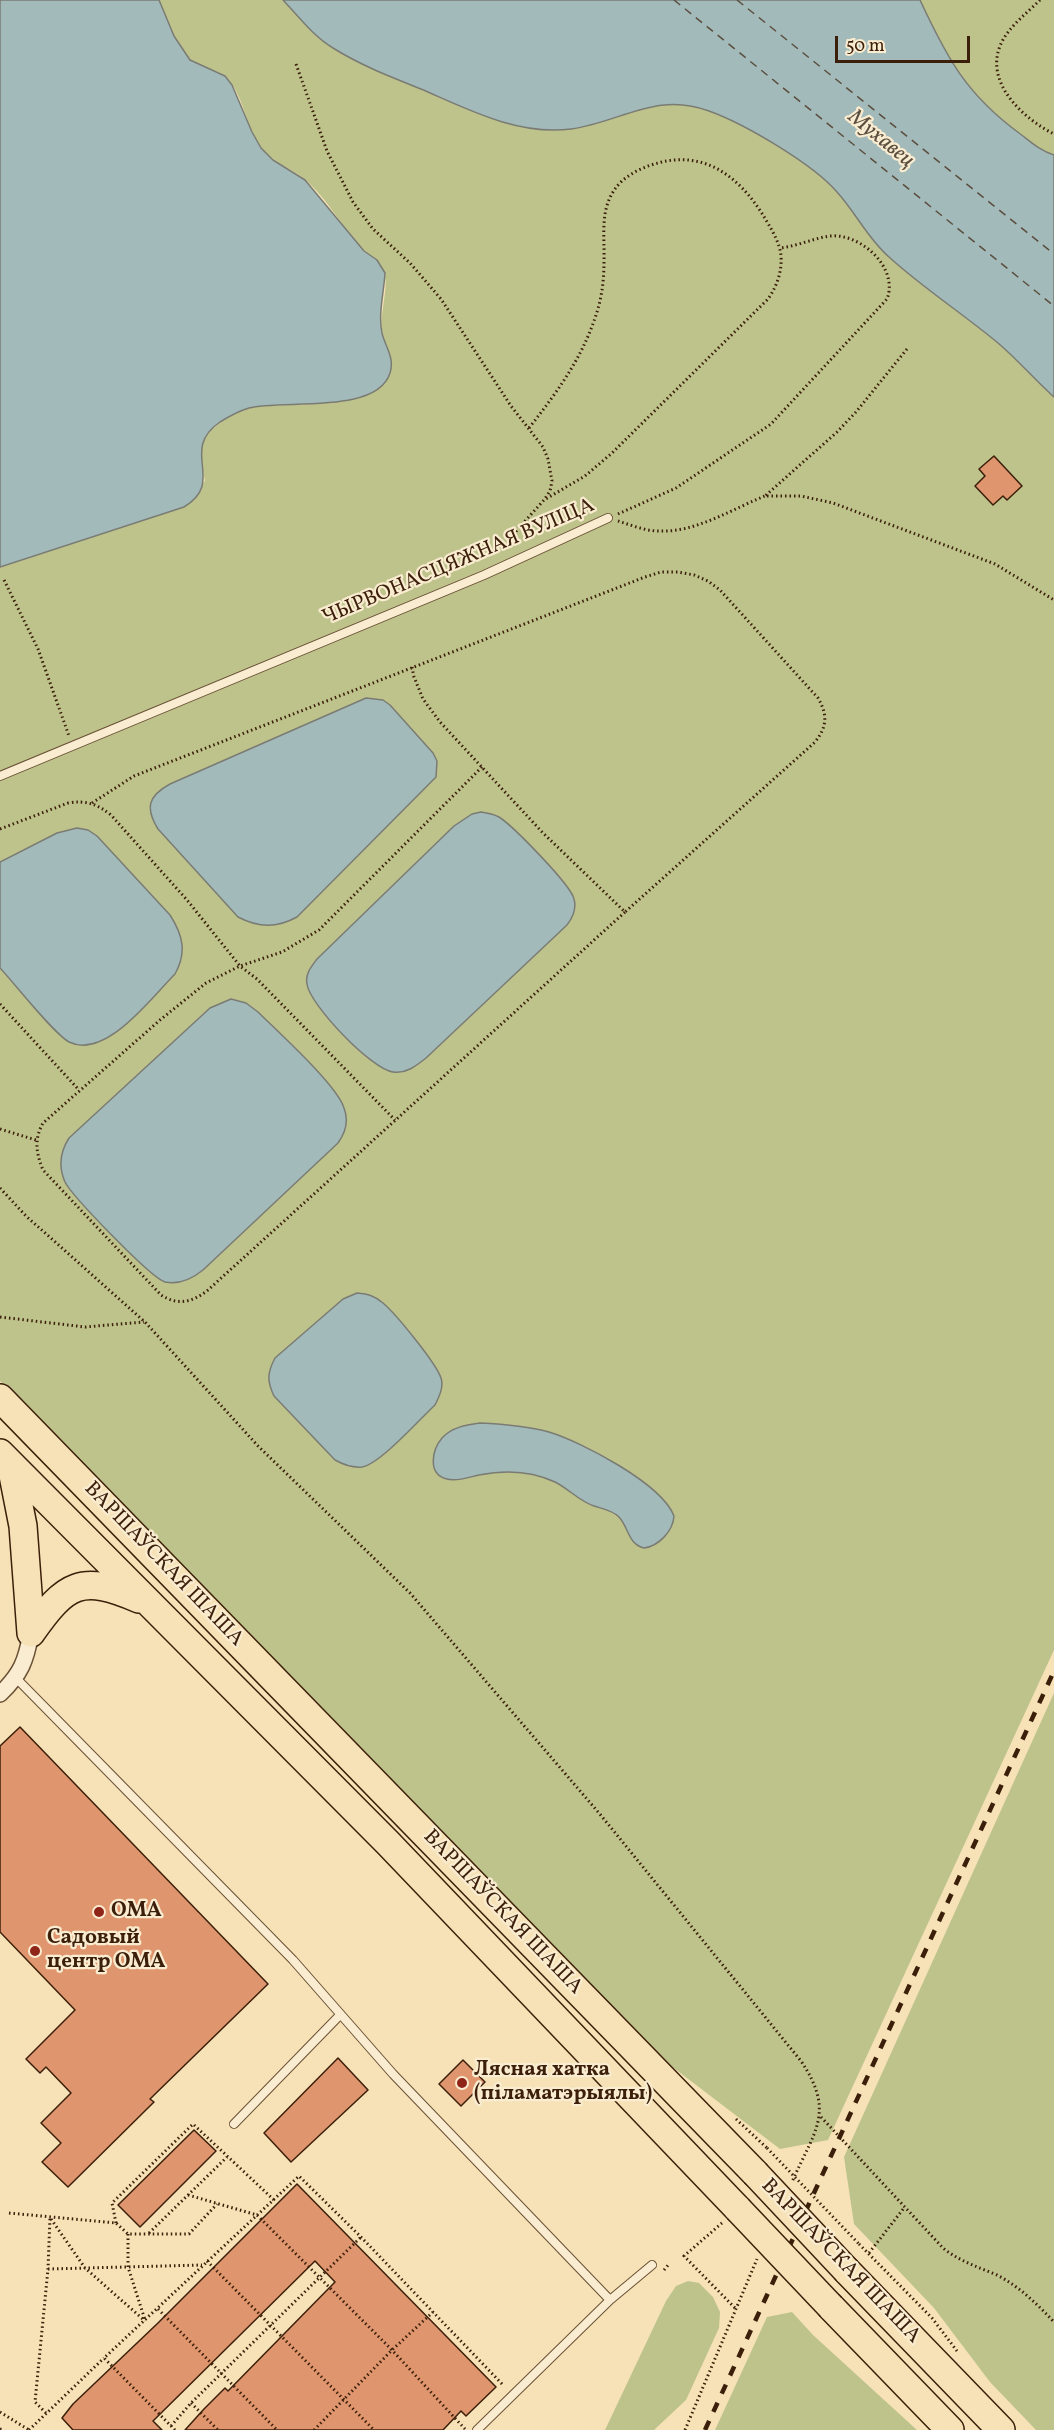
<!DOCTYPE html>
<meta charset="utf-8">
<style>
body{margin:0}
#map{position:relative;width:1054px;height:2430px;overflow:hidden;background:#f6e2b6;font-family:Vollkorn,serif}
canvas{display:block}
.scale{position:absolute;left:835px;top:36px;width:135px;height:27px;box-sizing:border-box;border:3px solid #3c1f0a;border-top:0;padding-left:8px;font-size:18px;line-height:21px;white-space:nowrap;color:#3c1f0a;-webkit-text-stroke:4px #f9ecd0;paint-order:stroke}
</style>
<div id="map">
<canvas width="1054" height="2430"></canvas>
<div class="scale">50 m</div>
</div>
<script>
const context = document.querySelector('canvas').getContext('2d');
context.lineJoin = 'round';
function fillPath(path, color) { context.fillStyle = color; context.fill(path, 'evenodd'); }
function stroke(path, color, width, dash) { context.strokeStyle = color; context.lineWidth = width; context.lineCap = dash ? 'butt' : 'round'; context.setLineDash(dash || []); context.stroke(path); }
function write(font, color, halo, rows, align = 'center') {
  context.font = font + ' Vollkorn,serif'; context.lineWidth = 4.5; context.setLineDash([]); context.textBaseline = 'middle'; context.strokeStyle = halo; context.fillStyle = color; for (const [text, x, y, turn = 0] of rows) {
    context.save(); context.translate(x, y); context.rotate((+turn || 0) * Math.PI / 180); context.textAlign = isNaN(turn) ? turn : align; if (halo) context.strokeText(text, 0, 0); context.fillText(text, 0, 0); context.restore();
  }
}
const green = new Path2D(`
 M159,0H283C298,16 314,37 333,48C360,65 391,77 421,89C467,109 518,136 571,129C621,122 657,91 709,111C745,124 813,163 837,192C856,213 868,239 889,257C923,288 962,313 998,343C1018,360 1035,380 1054,397V1650L828,2140L780,2149L662,2059L0,1381V567L184,507L205,481C203,469 199,456 202,445C204,437 209,432 215,427C224,419 238,411 251,408C287,400 392,416 391,359C390,349 383,339 382,329C380,312 388,290 385,275C383,263 372,258 365,251C342,229 328,198 303,178C290,168 275,163 263,150C246,129 244,95 226,77C219,70 206,69 197,65C175,56 167,20 159,0Z
 M920,0H1054V155C1040,151 1030,141 1019,133C967,94 947,58 920,0Z
 M1054,1693V2430H1036L990,2382L934,2308L854,2224L844,2157Z
 M688,2281L699,2283L713,2297L720,2312L719,2328L686,2400L654,2430H605L666,2301L676,2286Z
 M792,2312L813,2335L917,2430H715L767,2317Z`);
const water = new Path2D(`
 M0,0H159L174,36L190,60L225,76L232,85L252,132L261,148L273,160L305,180L364,251L377,260L385,273C384,292 378,314 382,333C385,346 395,358 390,373C377,415 282,399 249,408C239,411 228,417 220,422C178,451 227,481 184,507L0,567Z
 M283,0H920C947,58 966,94 1019,133C1030,141 1040,151 1054,155V397C1035,380 1018,360 998,343C962,313 923,288 889,257C868,239 856,213 837,192C813,164 745,124 709,111C657,91 621,122 571,129C518,136 467,109 421,89C391,77 360,65 333,48C314,37 298,16 283,0Z
 M366,698L383,700L390,705L433,753L437,761L436,777L297,917C277,928 259,928 238,917L158,829C145,808 148,796 170,784Z
 M481,812C488,813 493,814 499,817C513,826 571,885 574,899C577,909 573,917 567,925L426,1058C416,1066 406,1074 393,1072C372,1070 309,1004 307,984C305,974 311,967 317,959L454,826L472,814Z
 M77,828L88,830L97,836L170,915C183,935 187,953 175,974C152,997 106,1060 69,1042C53,1033 15,984 0,968V862L57,833Z
 M231,999L246,1003L258,1012C278,1032 337,1085 344,1108C349,1121 346,1132 338,1143L203,1270C192,1279 180,1285 165,1282C151,1278 72,1196 65,1182C58,1166 60,1152 69,1138L210,1008Z
 M357,1293C368,1294 375,1296 383,1303C396,1314 436,1363 441,1378C444,1387 439,1397 435,1405C420,1419 380,1464 362,1467C352,1468 344,1465 335,1460L274,1396C267,1381 267,1373 275,1358L343,1299Z
 M480,1423C503,1424 527,1426 549,1432C582,1442 662,1484 674,1516C673,1531 659,1546 644,1548C628,1544 629,1528 619,1517C612,1510 603,1509 594,1506C579,1501 569,1489 555,1482C532,1471 504,1470 479,1475C469,1477 457,1482 447,1479C427,1474 432,1450 442,1438C452,1427 466,1425 480,1423Z`);
const ferry = new Path2D(`
 M674,0L1054,306
 M737,0L1054,254`);
const building = new Path2D(`
 M994,456L1022,486L1007,500L1003,496L993,505L975,486L985,476L979,469Z
 M20,1727L268,1984L150,2099L154,2102L68,2187L42,2162L61,2143L41,2123L71,2093L46,2067L40,2073L26,2059L75,2010L0,1932V1746Z
 M338,2058L368,2090L291,2162L264,2133Z
 M463,2060L485,2082L461,2106L439,2084Z
 M194,2130L216,2151L140,2227L118,2205Z
 M297,2184L496,2387L466,2416L461,2411L443,2430H185L204,2409L225,2388L228,2391L335,2282L315,2261L153,2421L162,2430H73L62,2418L73,2404L158,2323Z`);
const path = new Path2D(`
 M1040,0C1027,13 1007,28 1000,46C985,84 1024,119 1054,134
 M296,64L327,151L353,202L373,229L410,263L441,299L511,406L543,447L548,459L552,481L550,491L544,500L517,530L501,552
 M907,349L856,412L837,432L765,496H801L833,503L995,564L1054,600
 M529,428C558,391 583,357 597,312C602,296 604,279 604,262C605,233 598,204 622,181C632,172 646,166 658,163C705,150 739,177 763,215C770,227 780,242 781,256C782,272 777,286 768,299L612,453L585,476L544,500
 M618,514L676,488L771,424L887,299C899,268 861,233 830,236C814,238 798,246 780,248
 M618,521C631,525 645,531 659,531C695,533 732,509 765,496
 M4,580L38,649L69,736
 M482,767L319,930L282,952L240,966L206,983L160,1020L43,1123C34,1139 36,1153 43,1170L161,1295C178,1306 193,1302 208,1290L625,912
 M92,803L134,776L645,577L661,572H678L694,575L708,581L720,590L818,698C828,715 827,727 815,742L625,912L543,833L440,722L423,699L414,677L412,667
 M0,829L68,803C86,800 97,804 111,815L187,900L240,966L257,979L395,1120
 M0,1004L79,1090
 M0,1129L36,1140
 M0,1188L26,1216L145,1322L258,1446L410,1593L599,1813L801,2061C836,2113 814,2131 792,2182
 M0,1317L85,1327L144,1322
 M821,2117L943,2248C959,2261 978,2267 997,2275C1020,2287 1037,2304 1054,2322
 M736,2119L767,2148
 M188,2195L257,2215L392,2350L465,2429
 M9,2213L116,2223L128,2234H189L217,2204
 M51,2219L85,2268L145,2321
 M116,2223L112,2203L193,2124L274,2200
 M722,2223L684,2256L735,2308
 M149,2233L227,2157
 M128,2234V2267L145,2320
 M859,2244L932,2318L957,2351
 M869,2253L904,2208
 M207,2261L374,2430
 M48,2269L202,2265
 M664,2270L669,2264
 M158,2309L277,2430
 M191,2403L218,2430
 M0,2412L29,2430
 M46,2413L35,2402L48,2269L50,2217
 M171,2426L191,2403L361,2237
 M0,2429L4,2430
 M29,2430L104,2358
 M175,2430L104,2358L299,2176L361,2237L504,2386
 M314,2430L392,2350L433,2312
 M685,2430L757,2259`);
const lane = new Path2D(`
 M0,776L484,575L608,518
 M17,1679L293,1960L393,2074L610,2300L652,2265
 M234,2124L340,2015
 M477,2430L610,2300`);
const street = new Path2D(`
 M0,1694C21,1674 26,1661 31,1633`);
const highway = new Path2D(`
 M0,1398L755,2173
 M0,1453L388,1843L738,2209
 M11,1465L23,1526L31,1633
 M31,1633C66,1583 81,1574 139,1599
 M847,2271L1001,2430
 M831,2307L950,2430`);
const rail = new Path2D(`
 M705,2430L1054,1671`);
const pathBridge = new Path2D(`
 M767,2148L859,2244`);
const highwayBridge = new Path2D(`
 M755,2173L847,2271
 M738,2209L831,2307`);
const markers = [
 [99,1912,6,"#8f2418"],
 [35,1951,6,"#8f2418"],
 [462,2083,6,"#8f2418"]
];
const streetNames = [
 ["ЧЫРВОНАСЦЯЖНАЯ ВУЛІЦА",459,563,-23],
 ["ВАРШАЎСКАЯ ШАША",163,1565,46],
 ["ВАРШАЎСКАЯ ШАША",502,1913,46],
 ["ВАРШАЎСКАЯ ШАША",840,2262,46]
];
const poiNames = [
 ["ОМА",111,1912],
 ["Садовый",47,1939],
 ["центр ОМА",47,1963],
 ["Лясная хатка",474,2071],
 ["(піламатэрыялы)",474,2095]
];
const waterNames = [
 ["Мухавец",880,140,39]
];
fillPath(green, '#bec38c');
fillPath(water, '#a3baba');
stroke(water, '#7a7c74', 1.5);
stroke(ferry, '#5b4e3f', 1.5, [8, 6]);
fillPath(building, '#df966e');
stroke(building, '#3c1f0a', 1.5);
stroke(lane, '#6a5035', 10);
stroke(street, '#6a5035', 18);
stroke(highway, '#3c1f0a', 30);
stroke(path, '#3c1f0a', 3, [1.5, 3]);
stroke(lane, '#f9ecd0', 8);
stroke(street, '#f9ecd0', 15);
stroke(highway, '#f6e2b6', 27);
stroke(rail, '#3c1f0a', 4.5, [10, 10]);
stroke(highwayBridge, '#3c1f0a', 30, []);
stroke(pathBridge, '#3c1f0a', 3, [1.5, 3]);
stroke(highwayBridge, '#f6e2b6', 27);
for (const [x, y, r, color] of markers) { const dot = new Path2D(); dot.arc(x, y, r, 0, 2 * Math.PI); context.fillStyle = color; context.fill(dot); stroke(dot, '#f9ecd0', 2); }
write('21px', '#3c1f0a', '#f9ecd0', streetNames);
write('bold 21px', '#3c1f0a', '#f9ecd0', poiNames, 'left');
write('italic 22px', '#5b4e3f', '#f9ecd0', waterNames);
</script>
